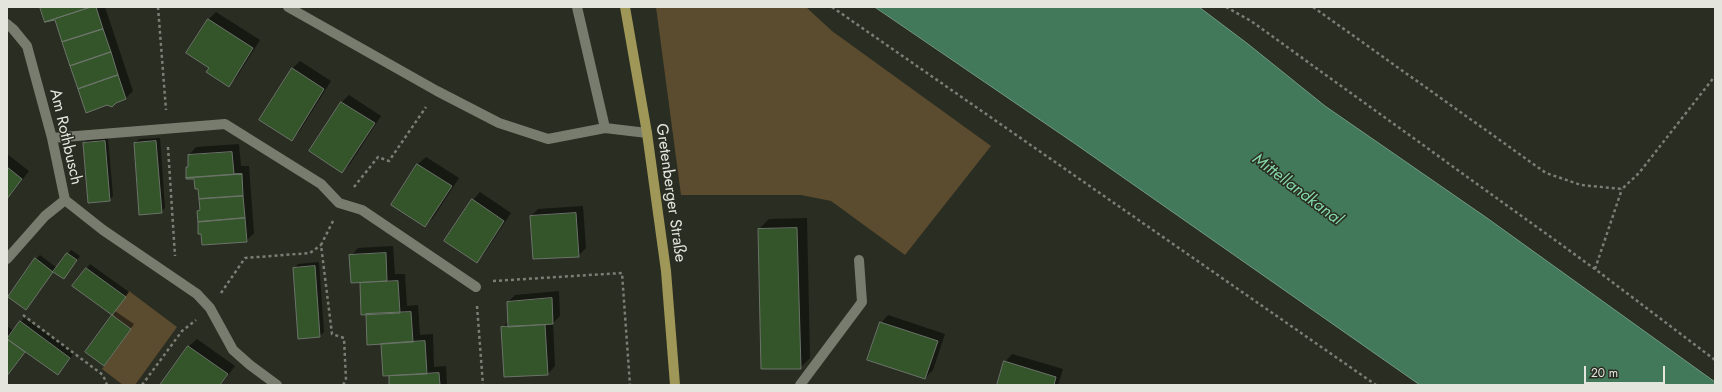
<!DOCTYPE html>
<meta charset="utf-8">
<style>
body{margin:0}
#map{position:relative;width:1722px;height:392px;overflow:hidden;background:#2a2d22;font-family:Jost,sans-serif}
canvas{display:block}
.frame{position:absolute;inset:0;border:8px solid #e4e6de;pointer-events:none}
.scale{position:absolute;left:1584px;top:366px;width:81px;height:18px;box-sizing:border-box;border:2px solid #e4e6de;border-top:0;padding-left:5px;font-size:12px;line-height:14px;white-space:nowrap;color:#e4e6de;-webkit-text-stroke:3px #2a2d22;paint-order:stroke}
</style>
<div id="map">
<canvas width="1722" height="392"></canvas>
<div class="frame"></div>
<div class="scale">20 m</div>
</div>
<script>
const context = document.querySelector('canvas').getContext('2d');
context.lineJoin = 'round';
function fillPath(path, color) { context.fillStyle = color; context.fill(path, 'evenodd'); }
function stroke(path, color, width, dash) { context.strokeStyle = color; context.lineWidth = width; context.lineCap = dash ? 'butt' : 'round'; context.setLineDash(dash || []); context.stroke(path); }
function write(font, color, halo, rows, align = 'center') {
  context.font = font + ' Jost,sans-serif'; context.lineWidth = 3; context.setLineDash([]); context.textBaseline = 'middle'; context.strokeStyle = halo; context.fillStyle = color; for (const [text, x, y, turn = 0] of rows) {
    context.save(); context.translate(x, y); context.rotate((+turn || 0) * Math.PI / 180); context.textAlign = isNaN(turn) ? turn : align; if (halo) context.strokeText(text, 0, 0); context.fillText(text, 0, 0); context.restore();
  }
}
const green = new Path2D(`
 M656,7H806L832,31L991,146L905,255L831,201L801,195H681Z
 M129,291L177,327L135,385H123L102,369L131,329L112,315Z`);
const water = new Path2D(`
 M875,7H1199L1248,44L1325,106L1487,218L1715,382V385H1420L1074,143Z`);
const shadow = new Path2D(`
 M41,7H105L133,91L125,99L56,18Z
 M216,12L260,40L236,78L228,86L210,68L208,20Z
 M300,61L331,81L299,132L291,140L292,69Z
 M349,95L381,116L350,164L342,172L310,151L342,102Z
 M108,137L113,196L109,200L84,143L87,139Z
 M160,138L165,208L161,212L135,143L139,139Z
 M239,144L241,166H249L254,233L246,241L198,211L201,208L199,188L195,177L187,167L189,164V155L196,147Z
 M7,154L29,171L7,200Z
 M426,157L459,178L433,218L425,226L392,204L418,164Z
 M480,192L511,213L484,254L477,261L473,200Z
 M583,206L586,248L578,256L531,216L538,209Z
 M807,218L810,358L800,368L759,229L769,219Z
 M393,246L395,274H405L407,306L418,305L420,335L433,334L434,367L446,366L447,385H390V375L382,343L367,313L362,314L361,282L351,256L358,248Z
 M71,250L80,256L67,274L54,271L26,309L36,259L40,255L57,268Z
 M319,262L324,332L320,336L299,338L294,268L298,264Z
 M90,264L129,292L115,311L134,324L108,361L86,352L114,315L74,286Z
 M559,291L560,316L553,323L555,366L548,374L502,328L509,321L508,302L515,295Z
 M888,315L945,334L933,370L925,378L881,323Z
 M24,318L74,353L62,370L26,351L7,377V326L14,331Z
 M197,339L235,366L221,385H161L189,346Z
 M1012,354L1063,369L1058,385H998L1005,362Z`);
const building = new Path2D(`
 M40,7H85V8L91,7L45,22Z
 M91,7H96L103,29L62,42L55,20L45,22Z
 M208,19L253,48L229,87L206,72L209,68L186,53Z
 M103,29L111,52L70,66L62,42Z
 M111,52L118,75L78,89L70,66Z
 M292,68L324,89L292,141L259,120Z
 M118,75L126,99L116,103L112,107L107,105L86,113L78,89Z
 M341,102L375,123L342,173L309,151Z
 M105,141L110,201L88,203L83,143Z
 M156,141L162,213L139,215L134,143Z
 M232,152L234,174H242L186,178V167H188V155Z
 M417,164L452,186L425,227L391,205Z
 M7,167L22,179L7,199Z
 M242,174L243,196L199,199L198,189H195L194,179H186V178Z
 M243,196L245,218L198,222L197,211L200,210L199,199Z
 M472,199L504,221L477,263L444,241Z
 M576,213L579,257L533,259L530,216Z
 M245,218L247,242L202,245L201,234H198V222Z
 M797,228L801,369H761L758,229Z
 M67,253L77,260L64,279L53,272Z
 M386,253L387,281L351,283L349,255Z
 M35,258L53,272L26,310L8,297Z
 M315,266L320,337L298,339L293,268Z
 M86,268L126,297L112,315L72,286Z
 M398,281L400,313L361,315L360,283Z
 M552,298L553,324L508,327L507,302Z
 M411,312L413,342L367,345L366,314Z
 M112,315L131,329L104,366L85,352Z
 M20,321L70,358L58,375L7,339Z
 M880,322L938,341L925,379L867,360Z
 M545,325L548,375L504,377L501,327Z
 M7,339L25,352L7,376Z
 M425,341L427,374L383,376L381,344Z
 M188,346L228,374L220,385H160Z
 M1004,361L1056,377L1054,385H997Z
 M439,373L440,385H389V376Z`);
const path = new Path2D(`
 M158,7L166,110
 M832,7L1376,385
 M1226,7L1251,21L1595,269L1715,360
 M1313,7L1546,173L1581,185L1622,189L1639,173L1715,76
 M168,147L175,256
 M354,187L378,157L389,161L426,107
 M333,221L321,245L332,334L344,338L346,380L343,385
 M1595,269L1622,189
 M493,281L622,273L630,385
 M221,293L245,258L310,253L321,245
 M477,306L483,385
 M23,315L103,375L107,385
 M142,385L182,331L196,320`);
const minor = new Path2D(`
 M288,7L437,91L499,123L548,139L605,128L647,133
 M577,7L605,128
 M7,24L13,29L27,46L52,138L65,200L103,230L197,294L210,308L233,350L250,365L277,385
 M52,138L225,124L321,184L339,203L362,210L476,287
 M7,259L45,216L65,200
 M800,385L862,302L859,260`);
const major = new Path2D(`
 M625,7L647,133L666,271L675,385`);
const streetNames = [
 ["Am Rothbusch",65,137,77],
 ["Gretenberger Straße",670,193,82]
];
const waterNames = [
 ["Mittellandkanal",1297,190,37]
];
fillPath(green, '#5b4b2f');
fillPath(water, '#41795a');
stroke(water, '#729a82', 1);
fillPath(shadow, '#0007');
fillPath(building, '#34542a');
stroke(building, '#6b7469', 1);
stroke(path, '#7b7e74', 2.5, [3, 3]);
stroke(minor, '#787c6e', 10);
stroke(major, '#9e9757', 10);
write('16px', '#e4e6de', '#2a2d22', streetNames);
write('italic 17px', '#83d8a8', '#2a2d22', waterNames);
</script>
